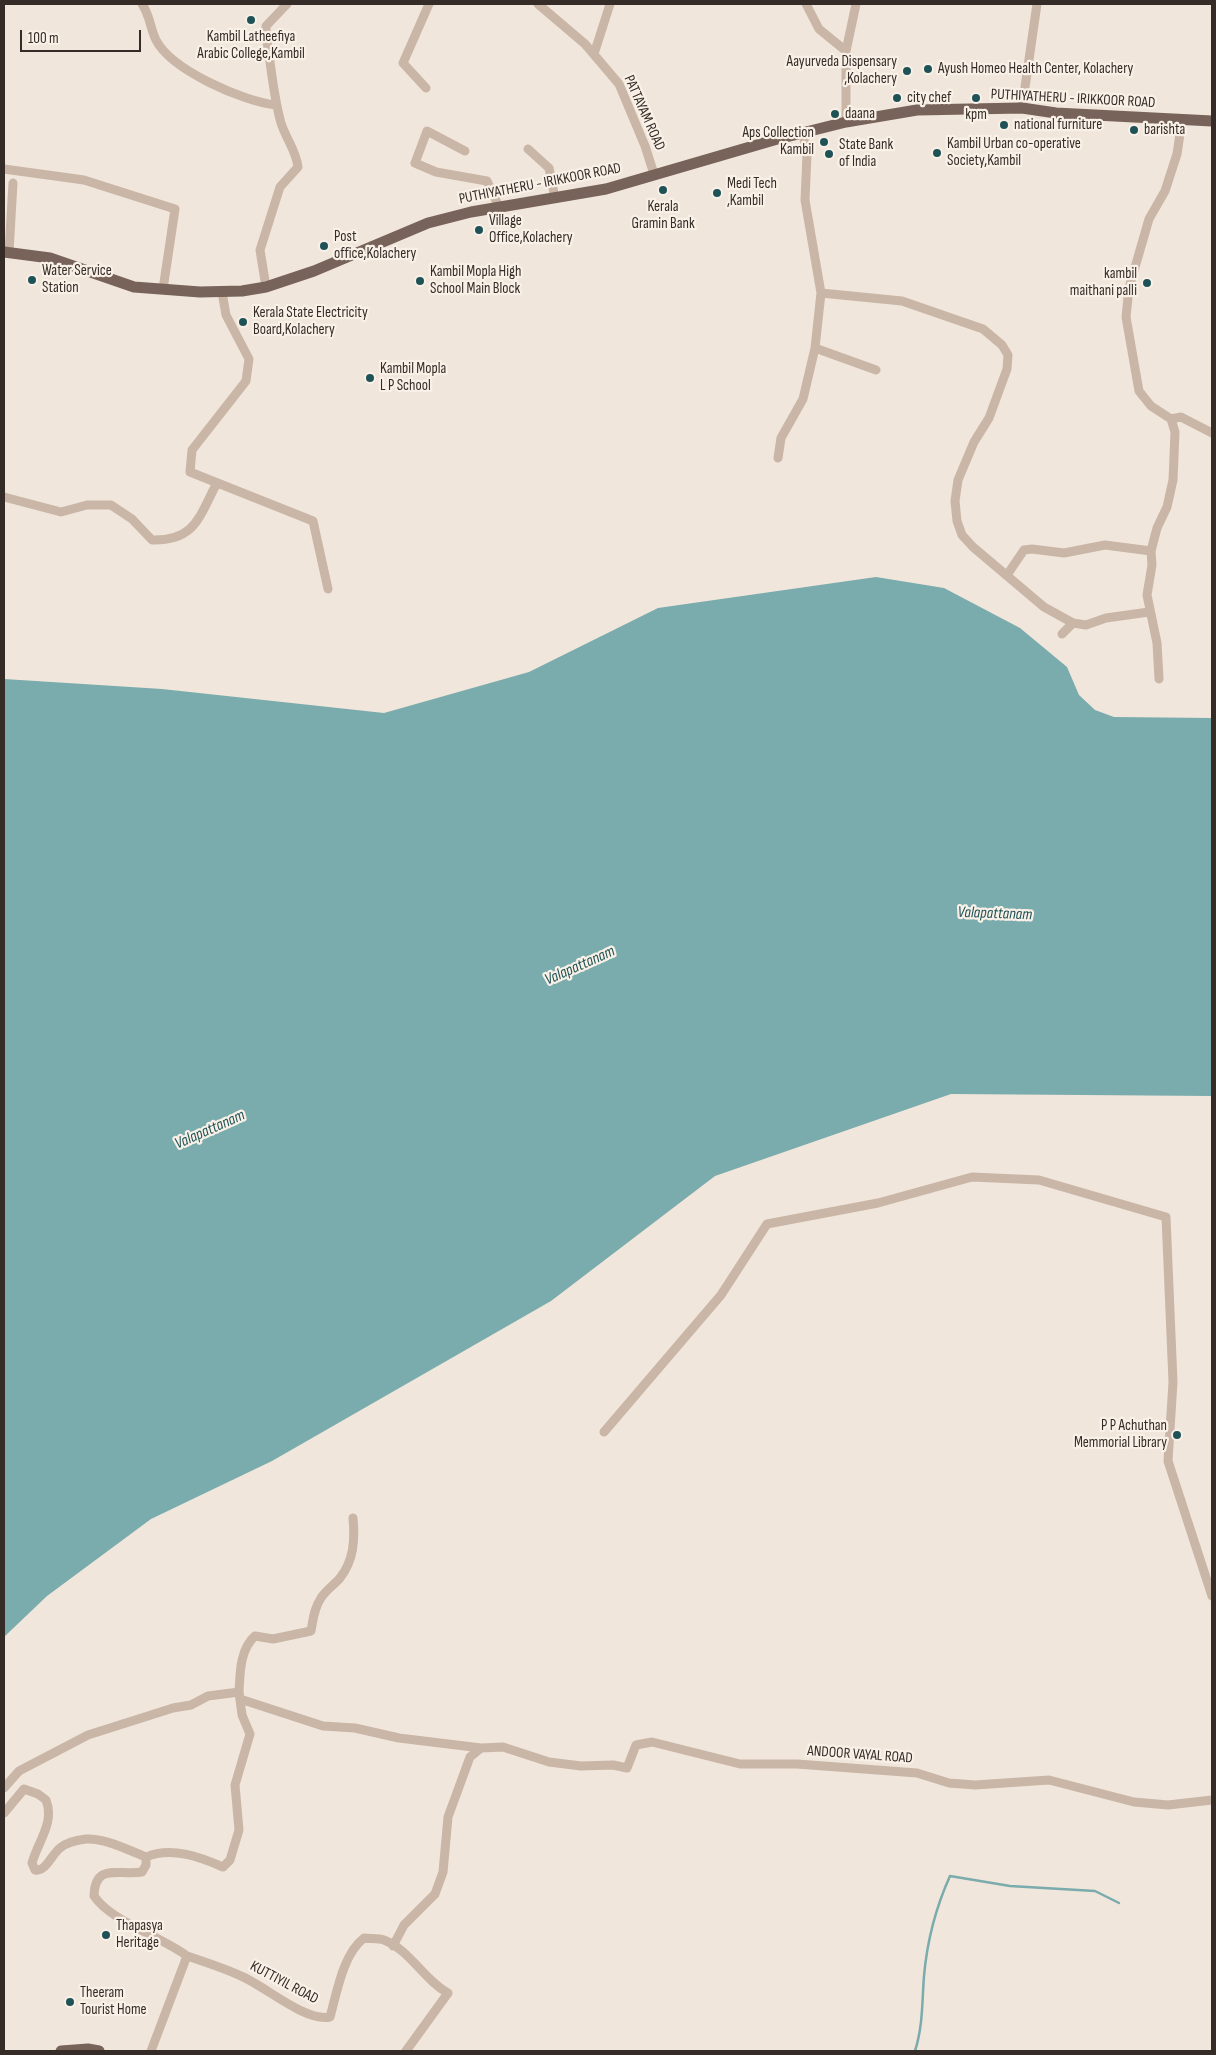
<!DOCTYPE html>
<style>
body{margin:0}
#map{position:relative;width:1216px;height:2055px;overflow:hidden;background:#f1e6db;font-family:"Sofia Sans Condensed",sans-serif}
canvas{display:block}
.frame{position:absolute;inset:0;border:5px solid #352c27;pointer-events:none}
.scale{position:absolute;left:20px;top:30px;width:121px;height:22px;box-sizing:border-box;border:2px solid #352c27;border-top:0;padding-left:6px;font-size:15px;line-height:18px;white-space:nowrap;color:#352c27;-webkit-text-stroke:4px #f9f1e7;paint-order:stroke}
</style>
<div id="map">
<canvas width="1216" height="2055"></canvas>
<div class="frame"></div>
<div class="scale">100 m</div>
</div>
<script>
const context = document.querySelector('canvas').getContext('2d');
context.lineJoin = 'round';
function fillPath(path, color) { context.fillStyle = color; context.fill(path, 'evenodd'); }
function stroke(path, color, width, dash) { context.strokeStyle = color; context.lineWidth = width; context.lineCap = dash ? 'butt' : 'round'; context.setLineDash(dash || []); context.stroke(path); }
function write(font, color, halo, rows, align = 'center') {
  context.font = font + ' "Sofia Sans Condensed",sans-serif'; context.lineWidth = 4.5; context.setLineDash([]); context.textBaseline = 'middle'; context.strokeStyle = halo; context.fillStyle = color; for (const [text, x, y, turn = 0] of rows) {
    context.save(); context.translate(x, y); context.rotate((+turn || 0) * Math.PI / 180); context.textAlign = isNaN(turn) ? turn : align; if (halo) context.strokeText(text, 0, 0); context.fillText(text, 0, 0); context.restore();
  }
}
const water = new Path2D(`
 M876,577L944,588L1020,628L1067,667L1079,695L1095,710L1114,717L1212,718V1096L951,1094L715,1176L551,1301L272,1461L151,1519L47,1596L4,1637V679L162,689L384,713L529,672L658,608Z`);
const stream = new Path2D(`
 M915,2051C923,2026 922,2002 924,1976C927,1942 936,1907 950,1876L1010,1886L1095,1891L1119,1903`);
const minor = new Path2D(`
 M142,4C150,15 150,28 156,40C171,70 244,102 276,105
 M538,4L585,44L619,84L645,146L654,174
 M806,4L819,29L846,51V122
 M846,51L856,4
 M594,54L610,4
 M426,88L403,63L429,4
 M1022,108L1037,4
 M528,149L549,168L555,198
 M465,151L427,131L415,163L436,172L487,181L499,207
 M4,169L84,180L175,209L163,289
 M9,252L13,183
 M266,287L260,250L280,187L298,167C296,150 286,139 281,123C273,95 271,64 266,35V26L287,4
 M222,292L226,315L249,359L246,381L192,450L190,472L313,521L328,589
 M821,293L902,301L983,329L1002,345L1008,355L1007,369L989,418L974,442L958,480L955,501L957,521L962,535L973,547L1044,607L1073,623
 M815,348L876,370
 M1171,419L1181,417L1212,433
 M778,458L781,438L803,399L815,348L821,293L805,200L807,155L803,133
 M4,497L61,512L87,505H111L132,519L152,540C196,541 199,516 217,483
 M1007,575L1024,550L1032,549L1064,553L1105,545L1151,551
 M1062,634L1073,623L1086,625L1106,618L1149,612
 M1159,679L1157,643L1147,595L1152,565L1151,551L1157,528L1167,507L1173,480L1175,432L1171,419L1151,406L1139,391L1126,317L1129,288L1149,219L1165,191L1177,154L1182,120
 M604,1432L721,1295L767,1224L878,1203L972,1177L1039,1180L1166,1217L1173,1382L1168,1461L1212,1596
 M240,1699L323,1726L355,1728L399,1738L481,1748
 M4,1788L19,1771L88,1735L173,1708L191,1705L208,1696L239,1692C240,1673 240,1649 255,1636L273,1639L311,1631C313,1620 314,1608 321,1598C326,1590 334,1585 340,1578C354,1560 355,1540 353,1518
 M4,1813L24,1789L38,1794L46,1800C55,1823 38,1841 32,1863L35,1870C46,1872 52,1854 60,1848C67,1842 77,1840 86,1839C105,1838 128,1850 146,1857V1865L142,1872C119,1876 95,1862 94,1896C112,1922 160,1936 187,1956L151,2051
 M146,1857C171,1846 200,1857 223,1867L230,1860L239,1830L235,1785L250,1734L242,1715L239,1692
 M393,1946L404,1925L435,1894L443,1872L448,1817L470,1757L481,1748L503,1747L549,1762L581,1766L613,1765L627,1768L636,1745L652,1742L740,1764H797L917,1773L949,1783L975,1785L1049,1780L1134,1802L1168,1805L1212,1800
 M187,1956C205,1962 224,1968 241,1976C265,1986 305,2022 330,2017C337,1992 343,1954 364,1938C370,1939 378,1938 384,1940C410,1950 424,1980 448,1993L406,2051`);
const major = new Path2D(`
 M4,252L50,258L134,287L200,292L242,291L266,287L314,271L428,223L471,212L606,189L774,140L846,122L917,110L1022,108L1056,113L1212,121
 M61,2051L88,2049L99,2051`);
const markers = [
 [251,20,5,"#1e5256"],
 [928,69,5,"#1e5256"],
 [907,71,5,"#1e5256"],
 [897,98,5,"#1e5256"],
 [976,98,5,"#1e5256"],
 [835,114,5,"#1e5256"],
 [1004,125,5,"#1e5256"],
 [1134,130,5,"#1e5256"],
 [824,142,5,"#1e5256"],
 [937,153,5,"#1e5256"],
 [829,154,5,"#1e5256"],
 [663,190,5,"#1e5256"],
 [717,193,5,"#1e5256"],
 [479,230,5,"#1e5256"],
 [324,246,5,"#1e5256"],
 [32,280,5,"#1e5256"],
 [420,281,5,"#1e5256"],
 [1147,283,5,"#1e5256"],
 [243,322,5,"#1e5256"],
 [370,378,5,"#1e5256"],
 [1177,1435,5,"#1e5256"],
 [106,1935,5,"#1e5256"],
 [70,2002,5,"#1e5256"]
];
const poiNames = [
 ["Kambil Latheefiya",251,37,"center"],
 ["Arabic College,Kambil",251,54,"center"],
 ["Aayurveda Dispensary",897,62,"right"],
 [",Kolachery",897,79,"right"],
 ["Ayush Homeo Health Center, Kolachery",938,69],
 ["city chef",907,98],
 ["daana",845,114],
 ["kpm",976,115,"center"],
 ["national furniture",1014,125],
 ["barishta",1144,130],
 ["Aps Collection",814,133,"right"],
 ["Kambil",814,150,"right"],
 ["Kambil Urban co-operative",947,144],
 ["Society,Kambil",947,161],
 ["State Bank",839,145],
 ["of India",839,162],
 ["Medi Tech",727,184],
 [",Kambil",727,201],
 ["Kerala",663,207,"center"],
 ["Gramin Bank",663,224,"center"],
 ["Village",489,221],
 ["Office,Kolachery",489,238],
 ["Post",334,237],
 ["office,Kolachery",334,254],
 ["Water Service",42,271],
 ["Station",42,288],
 ["Kambil Mopla High",430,272],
 ["School Main Block",430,289],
 ["kambil",1137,274,"right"],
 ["maithani palli",1137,291,"right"],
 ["Kerala State Electricity",253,313],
 ["Board,Kolachery",253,330],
 ["Kambil Mopla",380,369],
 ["L P School",380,386],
 ["P P Achuthan",1167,1426,"right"],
 ["Memmorial Library",1167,1443,"right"],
 ["Thapasya",116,1926],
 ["Heritage",116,1943],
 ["Theeram",80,1993],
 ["Tourist Home",80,2010]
];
const streetNames = [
 ["PUTHIYATHERU - IRIKKOOR ROAD",1073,99,3],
 ["PATTAYAM ROAD",644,113,66],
 ["PUTHIYATHERU - IRIKKOOR ROAD",540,184,-11],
 ["ANDOOR VAYAL ROAD",860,1755,4],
 ["KUTTIYIL ROAD",284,1983,28]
];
const waterNames = [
 ["Valapattanam",995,914,2],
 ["Valapattanam",580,966,-24],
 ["Valapattanam",210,1130,-24]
];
fillPath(water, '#7aabad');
stroke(stream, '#7aabad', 2.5);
stroke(minor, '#c9b6a7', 9);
stroke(major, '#776359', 11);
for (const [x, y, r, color] of markers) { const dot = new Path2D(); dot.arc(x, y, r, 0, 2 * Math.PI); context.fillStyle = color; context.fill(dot); stroke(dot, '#f9f1e7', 2); }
write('15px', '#352c27', '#f9f1e7', poiNames, 'left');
write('15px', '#352c27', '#f9f1e7', streetNames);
write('italic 16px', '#1e5256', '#f9f1e7', waterNames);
</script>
